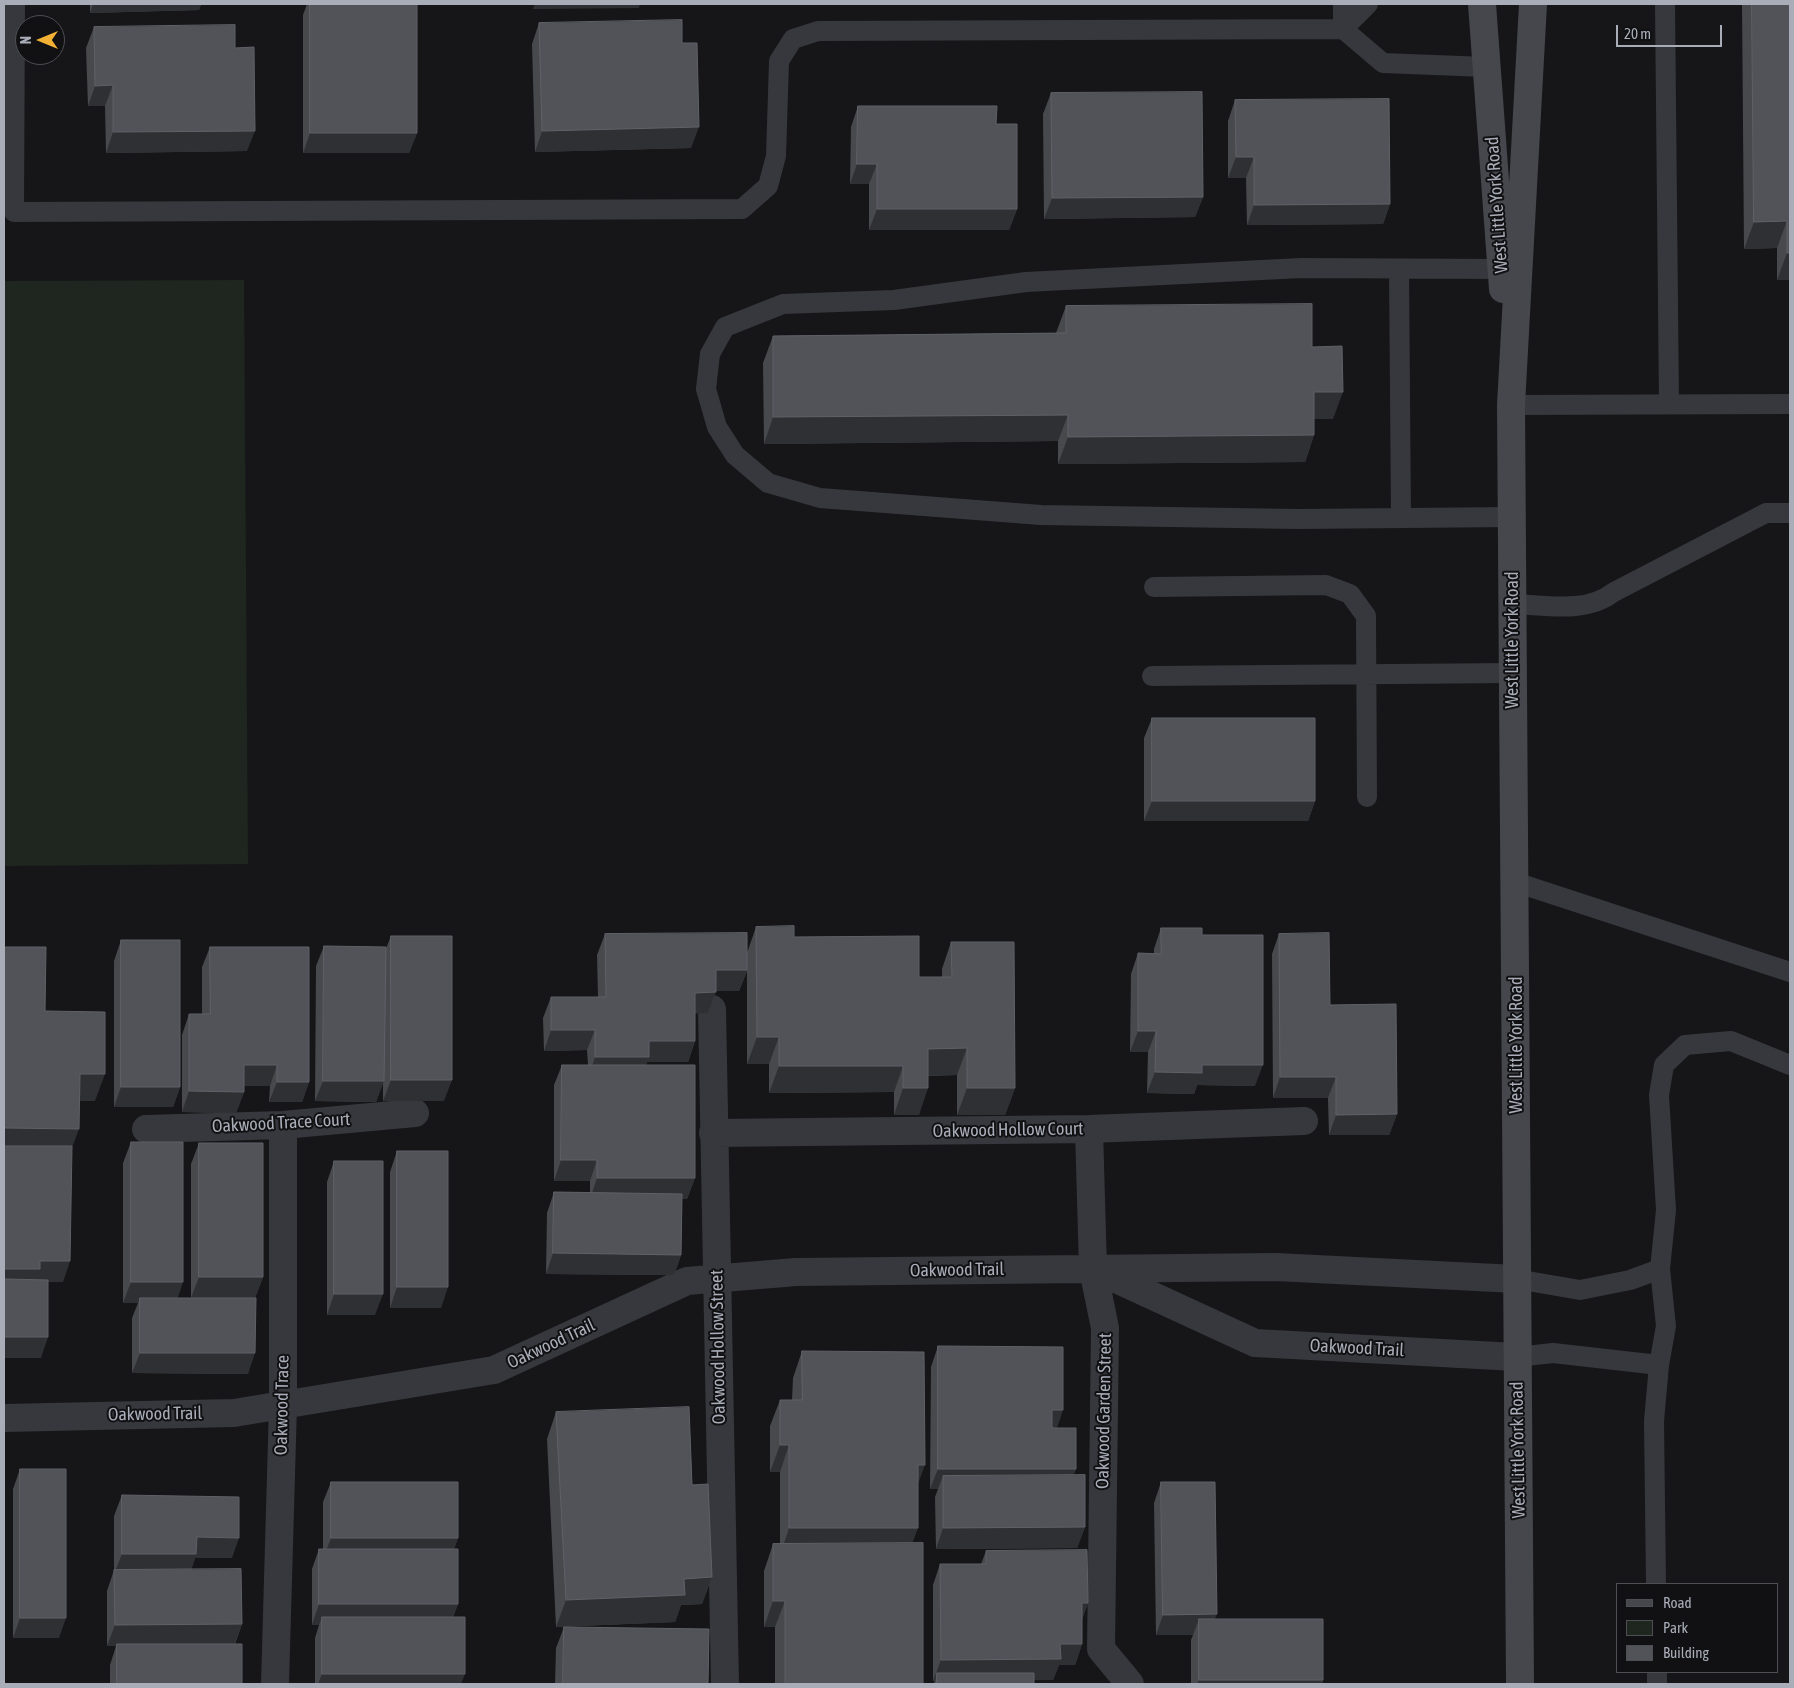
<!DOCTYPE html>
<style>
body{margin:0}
#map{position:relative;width:1794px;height:1688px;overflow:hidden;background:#161618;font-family:"Asap Condensed",sans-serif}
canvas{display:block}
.frame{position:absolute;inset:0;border:5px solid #a8adb8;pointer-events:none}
.legend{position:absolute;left:1616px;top:1583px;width:162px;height:90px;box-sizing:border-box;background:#111113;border:1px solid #4d4f55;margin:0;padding:6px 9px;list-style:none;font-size:15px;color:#a8adb8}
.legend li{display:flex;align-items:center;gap:10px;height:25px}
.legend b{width:25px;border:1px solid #4d4f55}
.north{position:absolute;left:15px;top:15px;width:50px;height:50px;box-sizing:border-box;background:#111113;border:1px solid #4d4f55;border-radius:50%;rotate:270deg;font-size:14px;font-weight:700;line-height:20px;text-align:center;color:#a8adb8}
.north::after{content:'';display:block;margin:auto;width:18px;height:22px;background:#f2b134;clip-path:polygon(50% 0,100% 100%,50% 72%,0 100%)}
.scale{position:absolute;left:1616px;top:25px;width:106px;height:22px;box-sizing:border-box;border:2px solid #a8adb8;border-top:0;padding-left:6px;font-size:15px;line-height:18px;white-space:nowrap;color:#a8adb8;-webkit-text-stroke:4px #111113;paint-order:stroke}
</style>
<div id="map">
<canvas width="1794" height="1688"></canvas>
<div class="frame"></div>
<ul class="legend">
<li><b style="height:6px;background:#45474d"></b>Road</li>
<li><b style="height:14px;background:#1e261f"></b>Park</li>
<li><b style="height:14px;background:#525359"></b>Building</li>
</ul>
<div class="north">N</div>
<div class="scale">20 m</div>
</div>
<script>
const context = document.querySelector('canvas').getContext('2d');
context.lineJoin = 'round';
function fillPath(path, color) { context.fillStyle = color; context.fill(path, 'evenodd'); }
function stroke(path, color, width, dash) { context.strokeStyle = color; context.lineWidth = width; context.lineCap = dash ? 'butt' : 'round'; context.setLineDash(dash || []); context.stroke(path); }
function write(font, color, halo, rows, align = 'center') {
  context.font = font + ' "Asap Condensed",sans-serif'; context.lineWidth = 4; context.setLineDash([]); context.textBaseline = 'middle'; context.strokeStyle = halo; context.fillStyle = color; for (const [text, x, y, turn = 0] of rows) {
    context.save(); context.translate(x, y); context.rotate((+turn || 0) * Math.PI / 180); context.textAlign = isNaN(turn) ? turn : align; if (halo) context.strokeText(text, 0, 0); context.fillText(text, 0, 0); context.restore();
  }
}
const green = new Path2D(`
 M244,280L248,864L4,866V281Z`);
const service = new Path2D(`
 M15,4L14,212L742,209L768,186L776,156L779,61L793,39L818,31L1343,29L1383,63L1486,67
 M1343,4V29
 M1665,4L1669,404
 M1343,29L1368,4
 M1399,269L1401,518
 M1502,269L1301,268L1026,282L894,300L783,304L725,327L710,354L706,389L717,427L735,455L768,483L820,498L1041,515L1298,519L1512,517
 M1511,405L1790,404
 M1154,587L1326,585L1350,594L1366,616L1367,797
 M1512,604C1546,605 1586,614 1614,592L1766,513H1790
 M1152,676L1512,673
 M1515,882L1790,972
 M1516,1279L1580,1290L1630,1280L1660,1269
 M1516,1357L1553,1353L1659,1365
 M1656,1584L1654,1421L1659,1365L1666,1326L1660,1269L1666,1210L1659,1095L1664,1065L1685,1045L1731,1041L1790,1065
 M1657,1672V1684`);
const minor = new Path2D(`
 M712,1009L725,1684
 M146,1129L283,1125L415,1113
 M1089,1129L1093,1269L1105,1328L1101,1649L1130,1684
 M713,1133L1089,1129L1304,1121
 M1101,1272L1255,1343L1516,1357
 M4,1418L234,1413L494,1370L687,1281L796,1272L1276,1267L1516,1279
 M275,1684L283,1405V1125`);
const secondary = new Path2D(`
 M1482,4L1503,289
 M1520,1684L1511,405L1533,4`);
const wall = new Path2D(`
 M90,4H201L199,10L90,13Z
 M307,4H417V133L409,153H303V15Z
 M1742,4H1790V280H1777V248L1744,249Z
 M539,23L682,43L691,148L535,152L532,44Z
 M94,27L235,48L247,151L106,153L105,106H88L86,48Z
 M1051,93L1203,197L1195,217L1044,219L1043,114Z
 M1235,100L1390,204L1383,224L1247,225L1246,178H1228V121Z
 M858,106L996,124L1017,209L1009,230H869V184H850L851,127Z
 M1066,306L1312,347L1333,419H1314V435L1305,462L1058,464V441L764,444L763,363L773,336L1056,333Z
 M1152,718L1315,801L1308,821H1144V738Z
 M756,927L794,937L919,977H942V969L951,942L1015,1088L1005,1115H957V1075L928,1076L919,1115H894V1092L769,1093V1064H747V971L739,991H716L708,1013H695V1041L688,1062H647L646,1065L695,1178L687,1199H682L681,1255L674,1275L546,1274L547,1213L554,1192L590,1193V1181H554V1085L562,1065H588L587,1050L544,1051L543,1018L551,997H598L597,955L605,934L747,953Z
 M1161,928L1202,935L1255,1086L1197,1085L1194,1094L1147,1093L1148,1052H1130L1131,974L1138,953L1154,954V949Z
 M1279,934L1330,1005L1397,1114L1389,1135H1329L1328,1098H1273L1272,954Z
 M391,936L444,1101H383V1082L376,1102L315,1101L316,966L324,946L385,951Z
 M121,940L180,1087L173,1107H114V961Z
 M210,947L309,1082L302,1102H269L270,1086H244V1092L236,1113L182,1112V1035L189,1014H202V967Z
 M131,1142L178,1298H191V1164L199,1143L263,1277L255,1298L248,1374L132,1373V1318L138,1303H123V1163Z
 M397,1151L441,1308H390V1172Z
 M334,1161L375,1315H327V1182Z
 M938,1346L1056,1428L1076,1469L1073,1475L1085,1527L1077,1548L936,1549L935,1497L938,1489H930L931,1367Z
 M802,1351L918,1484L912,1543L923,1684H775V1627H764V1571L773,1544H780V1472H770V1426L780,1400H792L793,1378Z
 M556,1412L692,1485L712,1577L702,1604L681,1605L675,1622L556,1627L547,1439Z
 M20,1469L59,1638H13V1489Z
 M331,1482L458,1538L454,1549L458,1604L453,1617L461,1684H315V1638L319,1625H312V1569L319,1549H323V1502Z
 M1161,1482L1215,1619L1323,1680L1322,1684H1191V1640L1193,1635H1156L1154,1503Z
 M122,1495L232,1558H195L191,1570L242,1624L235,1644L242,1684H110V1665L116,1646H107V1591L114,1570V1516Z
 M986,1551L1088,1603L1082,1619V1644L1075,1665H1059L1053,1680H1034V1684H933L935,1681H933V1585L940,1564H981Z
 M564,1627L708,1684H555L556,1648Z`);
const shadedWall = new Path2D(`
 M93,4H201L199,10L90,13Z
 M535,4H640L639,8L533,9Z
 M113,85L105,106H88L95,86Z
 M699,127L691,148L535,152L542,131Z
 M255,131L247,151L106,153L113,132Z
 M310,133H417L409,153H303Z
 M1236,157H1254L1246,178H1228Z
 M857,164H877L869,184H850Z
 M1203,197L1195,217L1044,219L1052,198Z
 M1390,204L1383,224L1247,225L1254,205Z
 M877,209H1017L1009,230H869Z
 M1787,221L1777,248L1744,249L1754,222Z
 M1787,253H1790V280H1777Z
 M1314,392H1343L1333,419H1304Z
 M1068,415L1058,441L764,444L773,417Z
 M1314,435L1305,462L1058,464L1068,437Z
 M1152,801H1315L1308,821H1144Z
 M716,970H747L739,991H708Z
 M716,992L708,1013L687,1014L695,993Z
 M551,1030H595L587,1050L544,1051Z
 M1138,1031H1156L1148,1052H1130Z
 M757,1037H779L769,1064H747Z
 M649,1041H695L688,1062H647L641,1078H588L595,1057Z
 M967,1048L957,1075L919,1076L928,1049Z
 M244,1065H277L270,1086H236Z
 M1202,1065H1263L1255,1086L1197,1085L1194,1094L1147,1093L1155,1072Z
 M779,1066H903L894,1092L769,1093Z
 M80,1074H105L95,1101H70Z
 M1280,1077H1336L1328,1098H1273Z
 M391,1080H452L444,1101H383Z
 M323,1081H384L376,1102L315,1101Z
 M277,1082H309L302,1102H269Z
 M121,1087H180L173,1107H114Z
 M903,1088H928L919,1115H894Z
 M967,1088H1015L1005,1115H957Z
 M189,1091L244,1092L236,1113L182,1112Z
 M1397,1114L1389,1135H1329L1336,1115Z
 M4,1128L79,1129L69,1156L4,1155Z
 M561,1160H597L590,1181H554Z
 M597,1178H695L687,1199H590Z
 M553,1253L681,1255L674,1275L546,1274Z
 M40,1261H70L63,1282H35L4,1289V1269Z
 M199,1277H263L255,1298H191Z
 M131,1282H183L176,1303L140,1298L138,1303H123Z
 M397,1287H448L441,1308H390Z
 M334,1294H383L375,1315H327Z
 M4,1337H48L41,1358H4Z
 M140,1353H255L248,1374L132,1373Z
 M1052,1410H1063L1056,1431H1044Z
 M780,1445H789L780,1472H770Z
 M918,1465H925L915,1492Z
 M938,1469H1076L1068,1489L943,1476L938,1489H930Z
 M1085,1527L1077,1548L936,1549L943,1528Z
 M789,1528H918L908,1555H780Z
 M197,1537L239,1538L232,1558H195L189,1575L114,1574L122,1554Z
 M331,1538H458L450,1559H323Z
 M712,1577L702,1604L681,1605L675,1622L556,1627L566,1600L684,1579Z
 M773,1601H785L775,1627H764Z
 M1082,1603H1088L1080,1624Z
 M319,1604H458L450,1625L322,1617L319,1625H312Z
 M1217,1614L1209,1634L1199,1619L1193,1635H1156L1163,1615Z
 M20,1618H66L59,1638H13Z
 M242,1624L234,1645L117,1644L116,1646H107L115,1625Z
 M1060,1644H1082L1075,1665H1059L1053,1680L937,1681V1673L935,1681H933L941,1660Z
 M322,1674H465L461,1684H318Z
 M1199,1680H1323L1322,1684H1197Z`);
const building = new Path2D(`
 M310,4H417V133H310Z
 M1752,4H1790V253H1787V221L1754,222Z
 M682,20V43H697L699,127L542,131L539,23Z
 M235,25V48L254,47L255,131L113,132V85L95,86L94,27Z
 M1202,92L1203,197L1052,198L1051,93Z
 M1389,99L1390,204L1254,205V157H1236L1235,100Z
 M858,106H997L996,124H1017V209H877V164H857Z
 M1312,304V347L1342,346L1343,392H1314V435L1068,437V415L773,417V336L1066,333V306Z
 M1152,718H1315V801H1152Z
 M794,926V937L919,936V977H952L951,942H1014L1015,1088H967V1048L928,1049V1088H903V1066H779V1037H757L756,927Z
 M1161,928H1202V935H1263V1065H1202V1073L1155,1072L1156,1031H1138V953L1161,954Z
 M747,933V970H716V992L695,993V1041H649V1057H595V1030H551V997H606L605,934Z
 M1329,933L1330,1005L1396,1004L1397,1114L1336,1115V1077H1280L1279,934Z
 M391,936H452V1080H391Z
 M121,940H180V1087H121Z
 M324,946L386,947L384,1081H323Z
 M4,947H46L45,1011L105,1012V1074H80L79,1129L4,1128Z
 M210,947H309V1082H277V1065H244V1092L189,1091V1014H210Z
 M562,1065H695V1178H597V1160H561Z
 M131,1142H183V1282H131Z
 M199,1143H263V1277H199Z
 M4,1146H72L70,1261H40V1269H4Z
 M397,1151H448V1287H397Z
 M334,1161H383V1294H334Z
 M554,1192L682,1194L681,1255L553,1253Z
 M4,1279L48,1280V1337H4Z
 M140,1298H256L255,1353H140Z
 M938,1346L1063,1347V1410H1052V1428H1076V1469H938Z
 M802,1351L924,1352L925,1465H918V1528H789V1445H780V1400H802Z
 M689,1407L692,1485L708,1484L712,1577L684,1579L685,1595L566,1600L556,1412Z
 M20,1469H66V1618H20Z
 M1085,1475V1527L943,1528V1476Z
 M331,1482H458V1538H331Z
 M1161,1482H1215L1217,1614L1163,1615Z
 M122,1495L239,1497V1538L197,1537L196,1554H122Z
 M923,1543V1684H785V1601H773V1544Z
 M319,1549H458V1604H319Z
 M1087,1550L1088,1603H1082V1644H1060L1061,1659L941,1660L940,1564H986V1551Z
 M241,1569L242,1624L115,1625L114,1570Z
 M322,1617H465V1674H322Z
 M1199,1619H1323V1680H1199Z
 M564,1627L709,1629L708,1684H563Z
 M117,1644H242V1684H117Z
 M937,1673H1034V1684H937Z`);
const streetNames = [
 ["West Little York Road",1497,205,-94],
 ["West Little York Road",1512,640,-90],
 ["West Little York Road",1516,1045,-90],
 ["Oakwood Trace Court",281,1123,-3],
 ["Oakwood Hollow Court",1008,1130,-1],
 ["Oakwood Trail",957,1270,-1],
 ["Oakwood Trail",551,1344,-25],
 ["Oakwood Hollow Street",718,1347,-91],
 ["Oakwood Trail",1357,1348,3],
 ["Oakwood Trace",282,1405,-89],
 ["Oakwood Garden Street",1104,1411,-89],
 ["Oakwood Trail",155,1414,-1],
 ["West Little York Road",1518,1450,-91]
];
fillPath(green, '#1e261f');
stroke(service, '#37383d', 20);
stroke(minor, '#37383d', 28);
stroke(secondary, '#45474d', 28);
fillPath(wall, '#47494d');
fillPath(shadedWall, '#2f3033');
fillPath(building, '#525359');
stroke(building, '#5f6168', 1);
write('18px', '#a8adb8', '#111113', streetNames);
</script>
